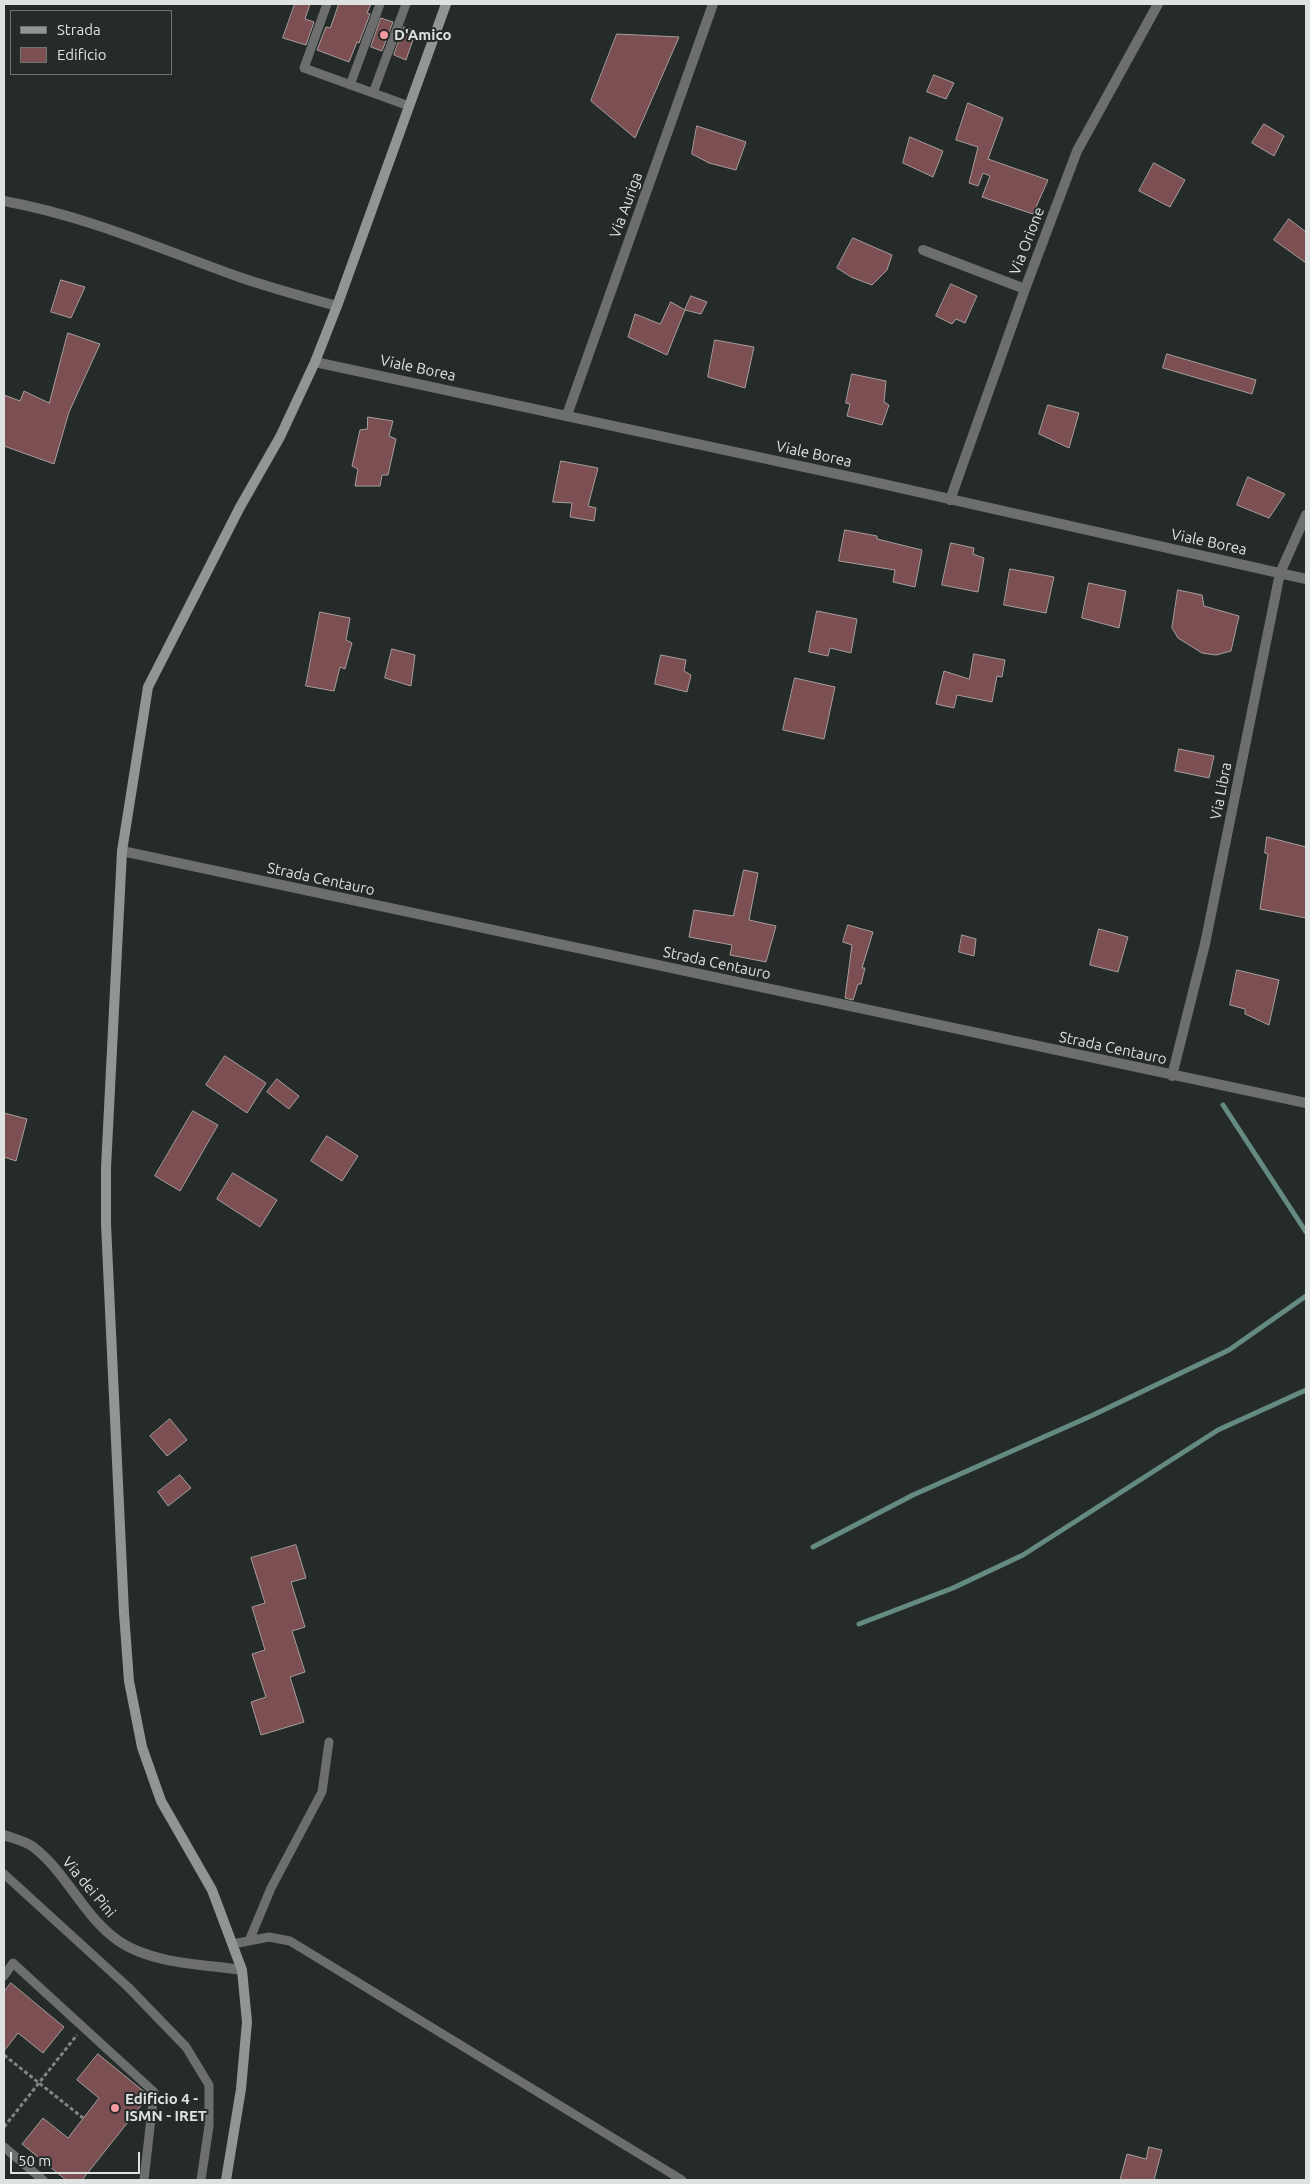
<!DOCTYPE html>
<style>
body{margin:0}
#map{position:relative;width:1310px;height:2184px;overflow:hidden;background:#252b29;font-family:Ubuntu,sans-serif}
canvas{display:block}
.frame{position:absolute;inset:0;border:5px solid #dee2e1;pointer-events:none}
.legend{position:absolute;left:10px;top:10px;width:162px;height:65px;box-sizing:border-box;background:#252b29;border:1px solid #6f7473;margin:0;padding:6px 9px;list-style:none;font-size:15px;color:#dee2e1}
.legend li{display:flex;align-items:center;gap:10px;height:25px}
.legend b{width:25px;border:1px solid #6f7473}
.scale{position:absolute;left:10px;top:2152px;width:130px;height:22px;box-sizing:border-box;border:2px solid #dee2e1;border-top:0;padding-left:6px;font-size:15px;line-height:18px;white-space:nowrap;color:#dee2e1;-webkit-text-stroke:4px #252b29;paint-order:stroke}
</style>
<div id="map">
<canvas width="1310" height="2184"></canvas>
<div class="frame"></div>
<ul class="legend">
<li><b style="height:6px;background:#919695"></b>Strada</li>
<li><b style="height:14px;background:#7c4f52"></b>Edificio</li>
</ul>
<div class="scale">50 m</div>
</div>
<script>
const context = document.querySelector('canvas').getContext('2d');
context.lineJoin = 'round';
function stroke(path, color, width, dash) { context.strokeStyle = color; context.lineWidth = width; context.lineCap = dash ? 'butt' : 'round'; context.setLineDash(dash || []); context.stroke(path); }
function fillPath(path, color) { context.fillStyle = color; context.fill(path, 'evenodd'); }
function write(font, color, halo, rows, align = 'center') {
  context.font = font + ' Ubuntu,sans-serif'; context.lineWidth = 4; context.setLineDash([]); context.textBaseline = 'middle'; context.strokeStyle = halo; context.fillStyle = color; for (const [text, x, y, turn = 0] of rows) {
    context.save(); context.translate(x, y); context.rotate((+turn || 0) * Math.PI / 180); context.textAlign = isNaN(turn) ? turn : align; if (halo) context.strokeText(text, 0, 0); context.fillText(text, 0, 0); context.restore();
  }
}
const stream = new Path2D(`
 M1223,1105L1306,1232
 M813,1547L913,1495L1091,1416L1229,1350L1306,1296
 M859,1624L953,1588L1023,1555L1218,1430L1306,1390`);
const building = new Path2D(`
 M295,4H310L305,19L314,22L306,45L283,38Z
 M339,4H371L367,13L370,14L359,43L357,42L349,62L317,50L326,27L330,28Z
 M381,18L393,22L382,51L371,47Z
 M404,27L416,31L406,60L394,55Z
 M617,34L679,37L635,138L591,101Z
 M934,75L954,83L946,99L927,92Z
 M968,103L1003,118L988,159L1048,180L1033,214L982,197L990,176L983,173L978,186L969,183L978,147L956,140Z
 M1264,124L1284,136L1274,156L1252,143Z
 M697,126L746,142L736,170L709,163L692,154Z
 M910,137L943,151L933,177L903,163Z
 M1154,163L1185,180L1170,207L1139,191Z
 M1289,219L1306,232V263L1274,240Z
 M853,238L892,255L887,270L872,285L851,277L837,268Z
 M61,280L85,287L71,318L51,312Z
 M951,284L977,296L965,323L956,319L952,324L936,316Z
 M691,296L707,302L701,314L685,310Z
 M671,302L685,310L667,355L628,337L635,314L660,324Z
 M68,333L100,344L69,412L54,464L4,446V395L20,401L24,391L49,403Z
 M715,340L754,347L745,388L708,377Z
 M1167,354L1256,380L1252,394L1163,368Z
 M852,374L886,381L884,402L889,405L882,425L847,416L850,404L846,403Z
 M1048,405L1079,413L1069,448L1039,434Z
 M368,417L393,421L389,436L396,439L388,475H382L380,486H355L358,469L352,466L360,430L367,429Z
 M561,461L598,468L588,506L596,508L594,521L570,517L572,503L553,502Z
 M1248,477L1285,494L1269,518L1237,505Z
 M845,530L877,536V539L922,550L915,587L893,582L895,570L839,561Z
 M951,543L974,548L973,554L984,558L978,592L942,585Z
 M1010,569L1054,577L1046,613L1004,605Z
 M1089,583L1126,591L1119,628L1082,618Z
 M1178,590L1202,595L1204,606L1239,616L1231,651L1216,655L1202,653L1178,638L1172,628Z
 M817,611L857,619L851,653L830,648L828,656L809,652Z
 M320,612L350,618L346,640L352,643L345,669L340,667L334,691L306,686Z
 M392,649L415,655L411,686L385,678Z
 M974,654L1005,660L1002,677L997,676L992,702L957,695L954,708L936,704L944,671L969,679Z
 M661,655L686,660L684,671L691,675L687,692L655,684Z
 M795,678L835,687L824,739L783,730Z
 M1179,749L1214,756L1209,778L1175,771Z
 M1267,837L1306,847V918L1260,909L1268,854L1265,853Z
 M744,870L758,873L749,920L776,926L766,962L730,955L732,945L689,937L694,910L733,916Z
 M848,925L873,932L862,968H865L861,984H858L853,1000L845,998L852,945L843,942Z
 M1099,929L1128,937L1118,972L1090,965Z
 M962,935L976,939L974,956L959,952Z
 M1237,970L1279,980L1269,1025L1245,1014V1009L1230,1005Z
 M225,1056L266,1083L247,1113L206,1085Z
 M277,1079L299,1096L289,1109L267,1092Z
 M193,1111L218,1125L180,1191L155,1176Z
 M4,1113L27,1119L16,1161L4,1157Z
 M327,1136L358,1156L342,1181L311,1161Z
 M233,1173L277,1200L260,1227L217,1199Z
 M170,1419L187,1440L167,1456L150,1436Z
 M180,1475L191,1488L168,1506L158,1492Z
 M296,1545L306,1578L291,1582L305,1627L292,1631L305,1672L290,1677L304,1722L261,1735L251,1702L266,1697L252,1654L265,1650L252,1607L265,1603L251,1558Z
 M11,1983L64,2027L43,2053L18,2033L4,2051V1992Z
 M98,2054L147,2094V2098L82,2180H66L22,2144L43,2118L68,2138L99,2098L77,2080Z
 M1149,2147L1162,2150L1154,2180H1120L1127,2154L1146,2159Z`);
const path = new Path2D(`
 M4,2055L83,2118
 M4,2127L77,2035`);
const service = new Path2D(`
 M327,4L304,68L409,106
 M350,85L380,4
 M373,93L406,4
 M4,1874L128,1987L186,2047L209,2085V2126L201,2180
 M249,1941L271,1888L322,1792L329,1742
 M233,1944L269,1937L290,1941L682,2180
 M4,1976L13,1963L154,2092L144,2180
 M4,2147L43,2180`);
const minor = new Path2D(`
 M4,201C87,216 160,249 239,277C271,288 304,297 337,306
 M923,250L1025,289
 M315,362L865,480L1306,579
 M567,415L713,4
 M950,500L1025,289L1077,151L1158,4
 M122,851L1306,1103
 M1172,1076L1205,944L1280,573L1306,515`);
const tertiary = new Path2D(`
 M4,1835C12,1838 25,1841 32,1846C67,1872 83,1917 120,1942C154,1964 202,1964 242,1970`);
const secondary = new Path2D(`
 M226,2180L241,2089L247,2022L242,1970L212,1890L161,1801L142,1747L129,1681L124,1613L106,1224V1168L122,851L148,687L240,507L280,437L315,362L337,306L446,4`);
const markers = [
 [384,35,5,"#f49aa0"],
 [115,2108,5,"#f49aa0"]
];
const poiNames = [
 ["D'Amico",394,35],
 ["Edificio 4 -",125,2099],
 ["ISMN - IRET",125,2116]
];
const streetNames = [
 ["Via Auriga",626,205,-70],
 ["Via Orione",1027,241,-69],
 ["Viale Borea",418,368,12],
 ["Viale Borea",814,454,12],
 ["Viale Borea",1209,542,12],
 ["Via Libra",1221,791,-79],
 ["Strada Centauro",321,879,12],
 ["Strada Centauro",717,963,12],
 ["Strada Centauro",1113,1048,12],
 ["Via dei Pini",89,1887,50]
];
stroke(stream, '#648a81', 5);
fillPath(building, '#7c4f52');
stroke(building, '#a69e9e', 1);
stroke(path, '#818685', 3, [4, 2.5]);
stroke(service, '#6c6f6e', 9);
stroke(minor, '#6c6f6e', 10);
stroke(tertiary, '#6c6f6e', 10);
stroke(secondary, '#919695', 10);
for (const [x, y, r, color] of markers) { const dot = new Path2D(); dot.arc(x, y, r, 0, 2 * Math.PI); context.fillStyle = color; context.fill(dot); stroke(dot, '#252b29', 2); }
write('bold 15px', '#dee2e1', '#252b29', poiNames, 'left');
write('15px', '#dee2e1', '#252b29', streetNames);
</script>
